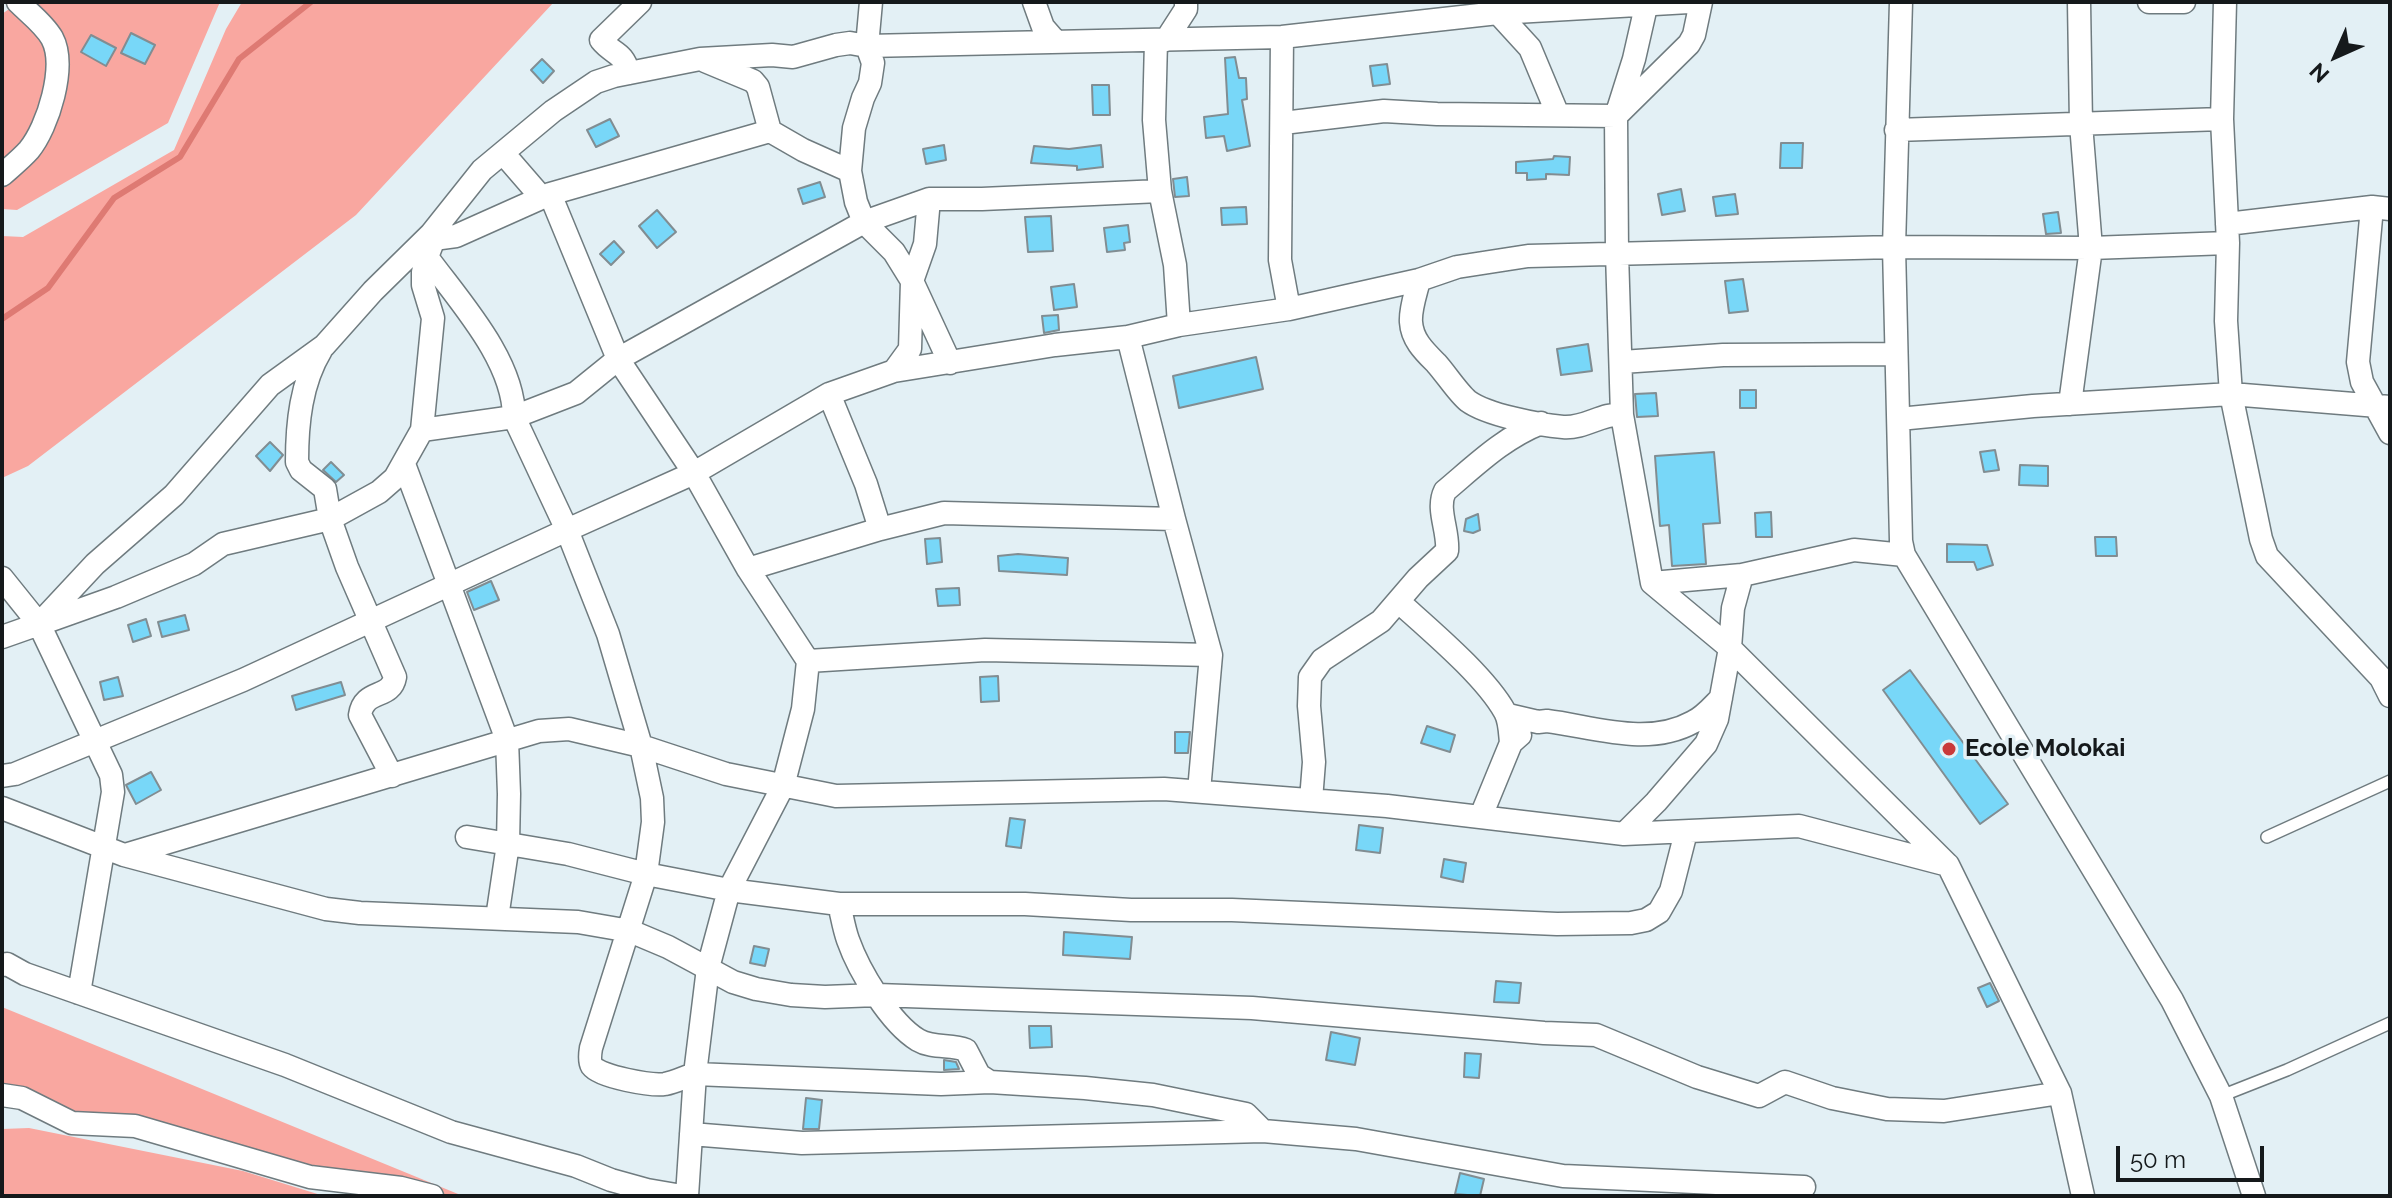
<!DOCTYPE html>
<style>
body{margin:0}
#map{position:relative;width:2392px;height:1198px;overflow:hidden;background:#e3f0f5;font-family:Raleway,sans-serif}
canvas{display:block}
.frame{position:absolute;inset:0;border:4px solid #15191b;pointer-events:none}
.north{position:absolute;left:2296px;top:16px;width:80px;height:80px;-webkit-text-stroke:6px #e3f0f5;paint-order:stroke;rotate:225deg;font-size:22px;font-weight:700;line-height:32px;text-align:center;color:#15191b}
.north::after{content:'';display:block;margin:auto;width:28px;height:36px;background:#15191b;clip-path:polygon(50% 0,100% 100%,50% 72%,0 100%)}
.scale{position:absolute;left:2116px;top:1146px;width:148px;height:36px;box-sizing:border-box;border:4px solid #15191b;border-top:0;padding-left:10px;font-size:24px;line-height:28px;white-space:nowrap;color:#15191b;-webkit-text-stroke:6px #e3f0f5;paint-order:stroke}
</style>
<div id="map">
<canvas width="2392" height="1198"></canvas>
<div class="frame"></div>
<div class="north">N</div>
<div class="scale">50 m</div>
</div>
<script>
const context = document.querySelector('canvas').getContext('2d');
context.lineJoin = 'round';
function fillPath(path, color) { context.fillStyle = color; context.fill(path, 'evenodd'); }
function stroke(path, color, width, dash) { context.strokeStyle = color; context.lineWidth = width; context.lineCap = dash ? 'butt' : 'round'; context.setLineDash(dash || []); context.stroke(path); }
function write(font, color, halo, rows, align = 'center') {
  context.font = font + ' Raleway,sans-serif'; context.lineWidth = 7; context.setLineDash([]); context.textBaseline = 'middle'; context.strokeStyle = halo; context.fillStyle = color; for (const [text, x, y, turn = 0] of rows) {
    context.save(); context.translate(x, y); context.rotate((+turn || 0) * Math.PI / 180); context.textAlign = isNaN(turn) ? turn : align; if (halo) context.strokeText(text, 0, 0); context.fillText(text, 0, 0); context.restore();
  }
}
const green = new Path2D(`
 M19,2H220L168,123L17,210L2,209V14Z
 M242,2H554L356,215L28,466L2,478V236L23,237L174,150L226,29Z
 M2,1007L463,1196H404L237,1144L23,1101L2,1102Z
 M29,1128L243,1171L324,1196H2V1129Z`);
const stream = new Path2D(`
 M2,319L48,288L114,198L180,157L239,59L311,2`);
const building = new Path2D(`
 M131,33L155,45L145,64L121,53Z
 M91,35L116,48L106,66L81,52Z
 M1235,57L1239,78H1246L1247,99L1242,100L1250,146L1227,151L1224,136L1206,138L1204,117L1228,114L1225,58Z
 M542,59L554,71L543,83L531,70Z
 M1387,64L1390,84L1373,86L1370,66Z
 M1092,85H1109L1110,115H1093Z
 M610,119L619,136L596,147L587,130Z
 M1781,143H1803L1802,168H1780Z
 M944,145L946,160L926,164L923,149Z
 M1101,145L1103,167L1077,170V166L1031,163L1034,146L1069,149Z
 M1554,156L1570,157L1569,175L1546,174V179L1527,180V173H1516V162L1553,159Z
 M1187,177L1189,196L1175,197L1173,179Z
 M820,182L825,197L803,204L798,189Z
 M1681,189L1685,211L1662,215L1658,194Z
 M1735,194L1738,214L1716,216L1713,197Z
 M1246,207L1247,224L1222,225L1221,208Z
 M657,210L676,232L657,248L639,226Z
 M2058,212L2061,233L2046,234L2043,214Z
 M1051,216L1053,251L1028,252L1025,217Z
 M1128,225L1130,242L1124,243L1125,250L1107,252L1104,228Z
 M614,241L624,252L611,265L600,254Z
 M1743,279L1748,311L1729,313L1725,281Z
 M1074,284L1077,307L1054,310L1051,287Z
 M1058,315L1059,330L1044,333L1042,316Z
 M1588,344L1592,371L1561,375L1557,349Z
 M1256,357L1263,389L1179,408L1173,376Z
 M1740,390H1756V408H1740Z
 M1656,393L1658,416L1637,417L1635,394Z
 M270,442L283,455L270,471L256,456Z
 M1995,450L1999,470L1984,472L1980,452Z
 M1714,452L1720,523L1703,524L1706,564L1672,566L1669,525L1660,526L1655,456Z
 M331,462L344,475L336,482L323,470Z
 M2020,465L2048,466V486L2019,485Z
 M1771,512L1772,537H1756L1755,513Z
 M1478,514L1480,530L1473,533L1464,531L1466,519Z
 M2095,537H2116L2117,556H2096Z
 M940,538L942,562L927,564L925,539Z
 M1947,544L1987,545L1993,565L1977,570L1974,562H1947Z
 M1018,554L1068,558L1067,575L999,571L998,556Z
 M491,581L499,600L474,610L467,592Z
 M959,588L960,605L938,606L936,589Z
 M185,615L189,630L162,637L158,622Z
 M146,619L151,636L133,642L128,625Z
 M1910,670L2008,804L1980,824L1883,690Z
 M998,676L999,701L981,702L980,677Z
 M118,677L123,696L104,700L100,682Z
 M341,682L345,695L296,710L292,696Z
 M1427,726L1455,735L1450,752L1421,743Z
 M1175,732H1190L1188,753H1175Z
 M151,772L161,790L136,804L126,785Z
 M1010,818L1025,820L1021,848L1006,846Z
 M1359,825L1383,828L1380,853L1356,850Z
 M1444,859L1466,863L1463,882L1441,877Z
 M1064,932L1132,937L1130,959L1063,955Z
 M754,946L769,949L765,966L750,963Z
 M1496,981L1521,983L1519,1003L1494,1002Z
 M1990,983L1999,1001L1987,1007L1978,988Z
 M1029,1026H1051L1052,1047L1030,1048Z
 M1331,1032L1360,1038L1355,1065L1326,1060Z
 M1465,1053L1481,1054L1479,1078L1464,1077Z
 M944,1060L956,1062L959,1069L944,1070Z
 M806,1098L822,1100L819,1129H803Z
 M1460,1173L1484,1179L1480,1196L1455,1194Z`);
const lane = new Path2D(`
 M2267,837L2390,781
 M2221,1096L2287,1070L2390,1023`);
const street = new Path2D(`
 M871,2L867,46L873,63L870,83L863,98L854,128L850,171L856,202L864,222L894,252L912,281L950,363
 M1034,2L1043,27L1056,42
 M1647,2L1634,59L1616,116L1617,253L1622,415L1652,583L1730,648L1948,865L2060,1093L2083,1196
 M1901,2L1894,247L1901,541L1904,555L2172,1000L2221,1096L2254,1196
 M2149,2H2184
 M2225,2L2222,119L2228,243L2226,321L2231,394L2261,539L2267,556L2381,678L2390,696
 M1498,13L1530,48L1558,115
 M1282,37L1280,260L1289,309
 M1166,40L1186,9V2
 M1156,41L1154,120L1160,191L1175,265L1179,325
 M705,61L753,81L758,87L770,131
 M629,73C622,50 613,55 601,40L640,2
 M1283,123L1384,111L1437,114L1616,116L1689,44L1694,35L1701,2
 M1896,130L2222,119
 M503,153L542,198
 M850,171L803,150L770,131L550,194L456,236L441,238L431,234L432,244L427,257C459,301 514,360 514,417L567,530L608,634L641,746L652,798L653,822L646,874L591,1048C590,1054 589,1061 592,1066C600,1077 652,1086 665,1084C675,1082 685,1077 695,1074L941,1084L990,1082
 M2,175C11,167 21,159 29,150C48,127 67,66 52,38C44,24 29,13 18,2
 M550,194L618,359L694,473L748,569L808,661L803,709L783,786L729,890L708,968L695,1074L687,1196
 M2372,207L2358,362L2362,382L2390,433
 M2227,224L2372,207L2390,209
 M1419,280C1416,293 1410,309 1411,322C1412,340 1425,352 1436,363C1446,374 1458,393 1468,401C1487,415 1539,425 1563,427C1585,429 1603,412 1622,415
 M1128,337L1174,519L1211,655L1199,791
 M321,350C301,383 297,423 297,462L301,470L325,489L330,519L347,567L395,677C391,700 364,688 360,715L392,776
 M1622,362L1723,355L1896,354
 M894,371L910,349L912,281L925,244L929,199
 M829,394L866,484L880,529
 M2070,404L2091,248L2081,124L2079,2
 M1899,419L2033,406L2231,394L2390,407
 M422,430L514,417L576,393L618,359L864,222L929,199H982L1160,191
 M404,464L507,740L509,794L508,844L497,918
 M748,569L880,529L944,513L1174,519
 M2,578L39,624L111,775L113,792L79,993
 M1652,583L1742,575L1854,550L1904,555
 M1399,602C1431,631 1485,676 1505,712C1510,721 1510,733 1511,743
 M43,623L116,597L194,564L223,544L330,519L379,492L395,478L422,430L433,318L423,285V272L427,257
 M2,637L39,624L95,564L174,495L270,385L324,346L373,291L431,234L482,170L553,111L596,82L614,76L700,59L772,55L793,57L836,45L850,43L867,46L1282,37L1498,13L1689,2
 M808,661L985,650L1211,655
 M1508,715L1538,722L1547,721C1594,727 1648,747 1693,722C1704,717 1712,707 1721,698
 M2,776L15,774L243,680L567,530L694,473L829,394L894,371L1055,345L1128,337L1179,325L1289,309L1419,280L1457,267L1528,256L1894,247L2091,248L2228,243
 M1311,800L1314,762L1309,706L1310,677L1322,660L1381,621L1418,578L1447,551C1449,531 1436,509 1445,491C1476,465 1503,438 1541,423
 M2,808L124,855L326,909L360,913L578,922L630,931L668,947L733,982L756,989L791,995L825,997L877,995L1252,1008L1544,1033L1596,1035L1697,1077L1759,1096L1785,1082L1832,1098L1887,1109L1944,1111L2060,1093
 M1481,816L1511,743L1520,735
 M1624,834L1656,802L1706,744L1717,719L1730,648L1733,608L1742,575
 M467,837L568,854L646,874L729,890L839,904H1025L1131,910H1232L1557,924L1631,923L1646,920L1659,912L1671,891L1686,832
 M125,855L539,731L569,729L641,746L726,774L836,796L1164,789L1387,806L1624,834L1799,826L1948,865
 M839,904C842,916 844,929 848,940C859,971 890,1023 918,1040C933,1049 951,1044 966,1050L979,1075L990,1082L1085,1088L1153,1095L1246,1114L1263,1131
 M2,965L7,964L25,974L285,1065L451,1132L576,1166L611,1180L647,1190L682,1196
 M2,1095L22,1098L72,1123L135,1126L310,1177L401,1188L432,1196
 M691,1134L802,1143L1263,1131L1356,1139L1563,1176L1804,1187`);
const markers = [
 [1949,749,8,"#c93a3b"]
];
const poiNames = [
 ["Ecole Molokai",1965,749]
];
fillPath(green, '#f9a7a0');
stroke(stream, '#de7a73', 6);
fillPath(building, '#78d7f8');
stroke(building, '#818d92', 2);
stroke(lane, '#6f7b7f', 14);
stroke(street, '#6f7b7f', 25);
stroke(lane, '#fff', 11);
stroke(street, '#fff', 22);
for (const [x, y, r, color] of markers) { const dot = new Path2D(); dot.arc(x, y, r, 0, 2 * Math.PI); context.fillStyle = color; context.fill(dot); stroke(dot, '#e3f0f5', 3); }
write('bold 24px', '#15191b', '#e3f0f5', poiNames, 'left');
</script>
